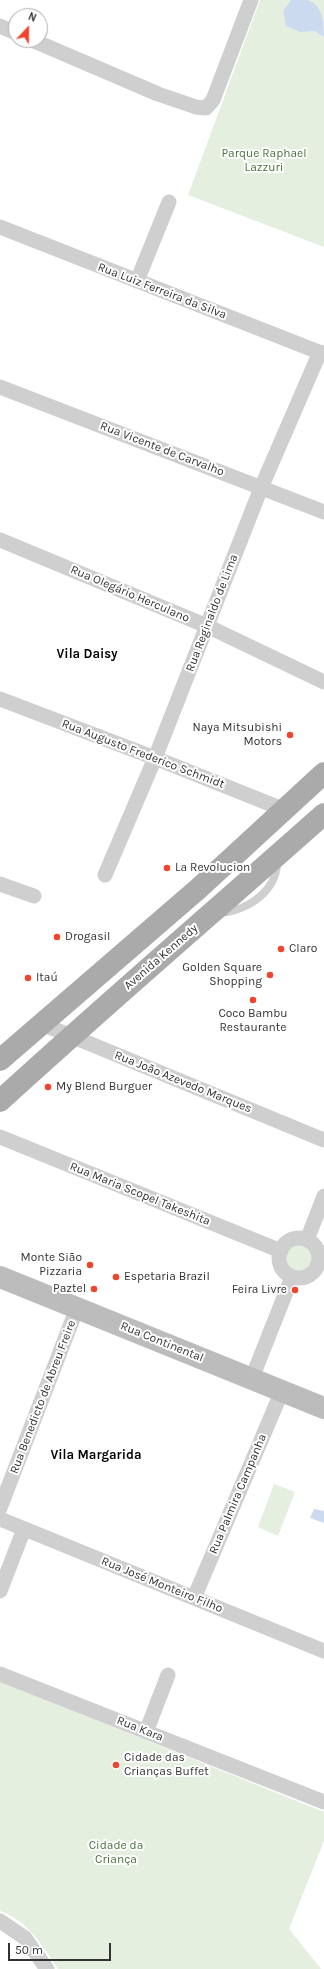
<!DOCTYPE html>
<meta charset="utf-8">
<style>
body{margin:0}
#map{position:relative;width:324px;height:1969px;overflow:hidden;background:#fff;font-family:Karla,sans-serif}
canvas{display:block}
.north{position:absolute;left:8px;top:8px;width:40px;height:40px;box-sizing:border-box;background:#fff;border:1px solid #adadad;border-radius:50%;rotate:22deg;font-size:11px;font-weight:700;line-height:16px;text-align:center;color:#323232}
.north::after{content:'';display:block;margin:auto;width:14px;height:18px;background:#f0442d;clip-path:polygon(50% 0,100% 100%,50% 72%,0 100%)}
.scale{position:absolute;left:8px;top:1943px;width:103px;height:18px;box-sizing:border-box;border:2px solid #323232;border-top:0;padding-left:5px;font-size:12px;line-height:14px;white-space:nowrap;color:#323232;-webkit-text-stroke:3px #fff;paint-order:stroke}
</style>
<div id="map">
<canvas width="324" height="1969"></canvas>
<div class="north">N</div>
<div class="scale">50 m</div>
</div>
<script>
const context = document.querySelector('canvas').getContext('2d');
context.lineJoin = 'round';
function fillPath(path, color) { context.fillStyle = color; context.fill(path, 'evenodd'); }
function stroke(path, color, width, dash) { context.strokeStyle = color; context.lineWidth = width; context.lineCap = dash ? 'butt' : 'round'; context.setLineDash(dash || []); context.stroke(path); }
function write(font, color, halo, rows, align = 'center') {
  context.font = font + ' Karla,sans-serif'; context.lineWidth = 4; context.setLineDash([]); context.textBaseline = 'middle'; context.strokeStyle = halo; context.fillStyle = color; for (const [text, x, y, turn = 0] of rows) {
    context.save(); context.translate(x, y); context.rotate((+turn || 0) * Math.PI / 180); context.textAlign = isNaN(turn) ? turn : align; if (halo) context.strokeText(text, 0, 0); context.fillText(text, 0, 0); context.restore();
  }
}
const green = new Path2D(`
 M260,0H324V247L188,195Z
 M284 1259a15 15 0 1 1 30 0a15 15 0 1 1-30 0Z
 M274,1484L295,1492L278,1536L258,1527Z
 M0,1681L324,1812V1841L289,1929L321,1969H58C43,1946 27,1920 0,1911Z`);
const water = new Path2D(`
 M291,0C296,0 302,0 307,0C323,3 324,26 324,37L315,31L300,32L286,26L283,12Z
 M314,1509L324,1511V1523L310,1518Z`);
const lane = new Path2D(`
 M219,913C240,912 262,900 272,882C276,875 277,867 278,860`);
const street = new Path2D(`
 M0,26L16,33
 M32,40L158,94L196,107L206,108L213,100L251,0
 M0,227L324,354
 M137,281L169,202
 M0,387L324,512
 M0,540L207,626L324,682
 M0,699L155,758L285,810
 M105,875L155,758L261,488L320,352
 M0,884L34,896
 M42,1024L324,1140
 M0,1137L281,1251
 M279 1258a20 20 0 1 1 40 0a20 20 0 1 1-40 0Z
 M307,1240L324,1196
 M252,1378L292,1277
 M0,1508L77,1308
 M0,1519L324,1651
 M0,1591L24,1529
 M194,1598L282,1391
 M0,1674L324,1802
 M146,1732L168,1675
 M0,1921L25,1938L47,1969`);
const secondary = new Path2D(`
 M0,1277L324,1408`);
const primary = new Path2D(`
 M0,1060L198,889L324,773
 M0,1101C106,1004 216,910 324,814`);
const markers = [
 [290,735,4,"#f0442d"],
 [167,868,4,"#f0442d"],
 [57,937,4,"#f0442d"],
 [281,949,4,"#f0442d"],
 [270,975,4,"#f0442d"],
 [28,978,4,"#f0442d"],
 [253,1000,4,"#f0442d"],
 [48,1087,4,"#f0442d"],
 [90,1265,4,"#f0442d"],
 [116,1277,4,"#f0442d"],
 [94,1289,4,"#f0442d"],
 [295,1290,4,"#f0442d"],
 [116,1765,4,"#f0442d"]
];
const parkNames = [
 ["Parque Raphael",264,154],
 ["Lazzuri",264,168],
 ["Cidade da",116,1846],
 ["Criança",116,1860]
];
const streetNames = [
 ["Rua Luiz Ferreira da Silva",162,291,21],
 ["Rua Vicente de Carvalho",162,449,21],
 ["Rua Olegário Herculano",130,594,23],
 ["Rua Reginaldo de Lima",212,613,-69],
 ["Rua Augusto Frederico Schmidt",143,754,21],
 ["Avenida Kennedy",161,957,-41],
 ["Rua João Azevedo Marques",183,1082,22],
 ["Rua Maria Scopel Takeshita",140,1194,22],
 ["Rua Continental",162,1342,22],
 ["Rua Benedicto de Abreu Freire",43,1397,-69],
 ["Rua Palmira Campanha",238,1494,-67],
 ["Rua José Monteiro Filho",162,1585,22],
 ["Rua Kara",140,1729,22]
];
const poiNames = [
 ["Naya Mitsubishi",282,728,"right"],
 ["Motors",282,742,"right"],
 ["La Revolucion",175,868],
 ["Drogasil",65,937],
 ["Claro",289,949],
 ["Golden Square",262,968,"right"],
 ["Shopping",262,982,"right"],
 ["Itaú",36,978],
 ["Coco Bambu",253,1014,"center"],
 ["Restaurante",253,1028,"center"],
 ["My Blend Burguer",56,1087],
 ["Monte Sião",82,1258,"right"],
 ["Pizzaria",82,1272,"right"],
 ["Espetaria Brazil",124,1277],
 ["Paztel",86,1289,"right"],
 ["Feira Livre",287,1290,"right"],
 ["Cidade das",124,1758],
 ["Crianças Buffet",124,1772]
];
const neighbourhoodNames = [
 ["Vila Daisy",87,654],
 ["Vila Margarida",96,1455]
];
fillPath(green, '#e5efe0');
fillPath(water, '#cbdaef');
stroke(lane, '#cfcfcf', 8);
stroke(street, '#cfcfcf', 15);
stroke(secondary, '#bcbcbc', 22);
stroke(primary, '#aaa', 22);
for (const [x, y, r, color] of markers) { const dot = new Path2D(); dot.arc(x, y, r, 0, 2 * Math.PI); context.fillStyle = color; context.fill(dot); stroke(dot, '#fff', 1.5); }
write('12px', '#4a713b', '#fff', parkNames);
write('12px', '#323232', '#fff', streetNames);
write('12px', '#323232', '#fff', poiNames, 'left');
write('bold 13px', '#000', '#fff', neighbourhoodNames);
</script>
